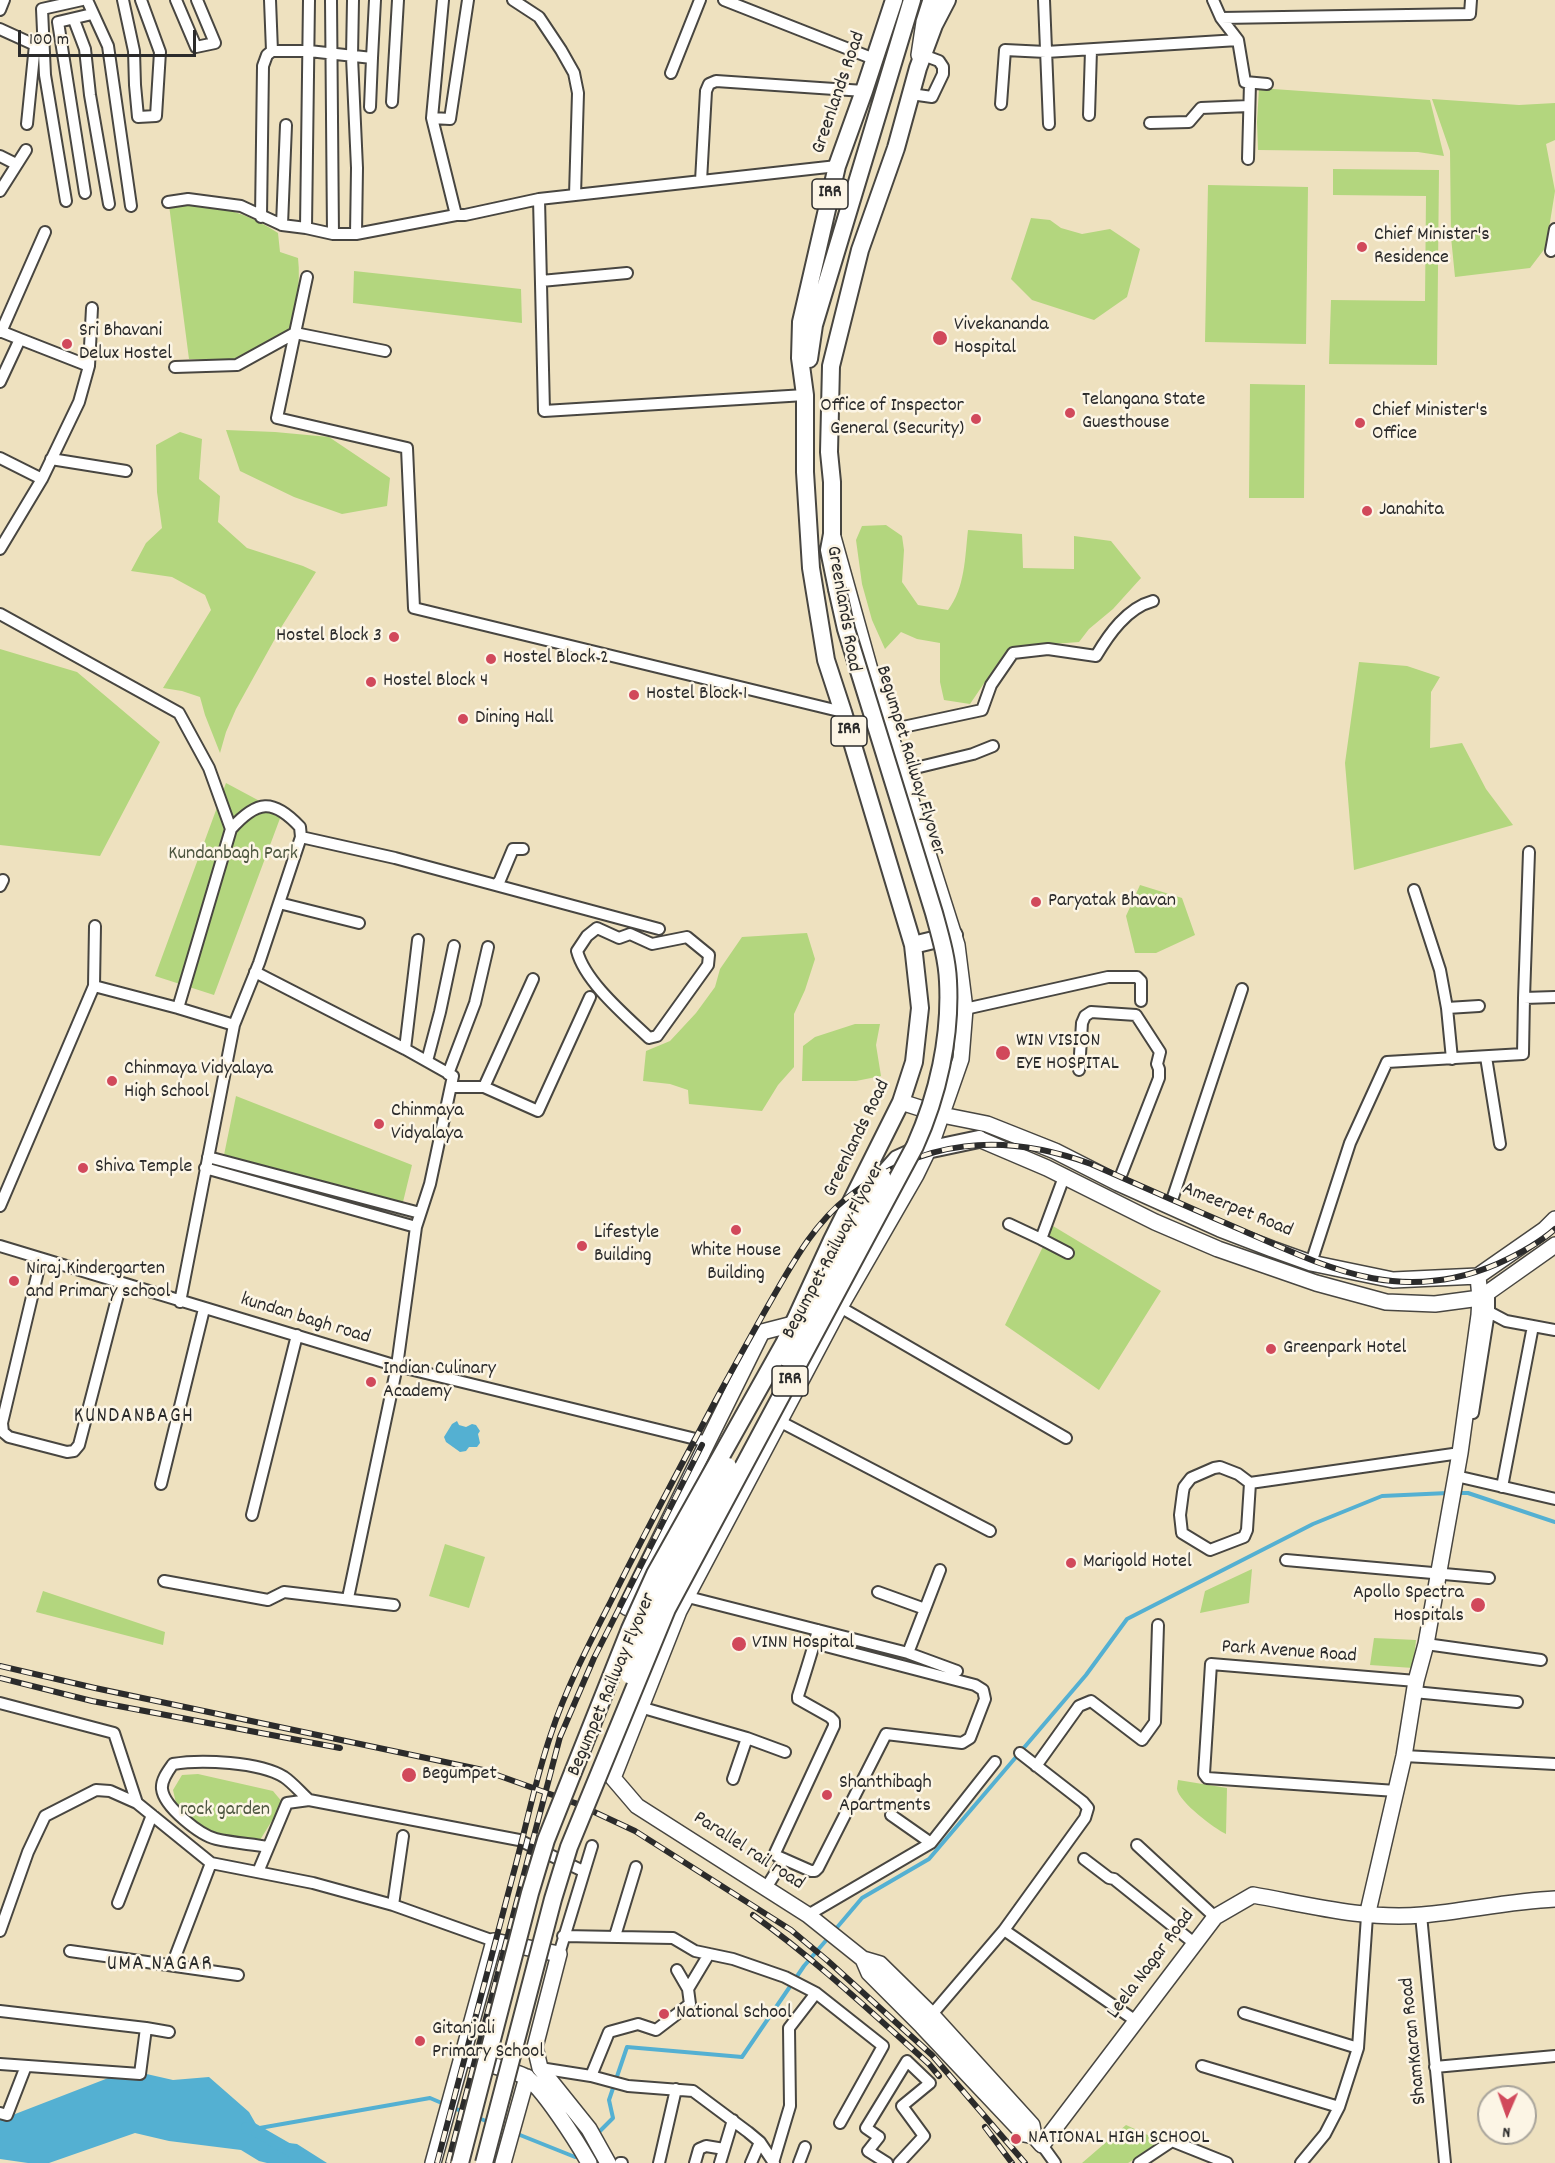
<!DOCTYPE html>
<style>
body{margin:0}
#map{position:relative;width:1555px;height:2163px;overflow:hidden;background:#eee1bf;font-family:Dekko,sans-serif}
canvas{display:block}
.north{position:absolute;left:1477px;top:2085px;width:60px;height:60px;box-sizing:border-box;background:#fcf5e5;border:2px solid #a8a49b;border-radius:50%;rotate:182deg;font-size:16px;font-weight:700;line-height:24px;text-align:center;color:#2b2b2b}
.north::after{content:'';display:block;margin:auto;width:21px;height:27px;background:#d1495b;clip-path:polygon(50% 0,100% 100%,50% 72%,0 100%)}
.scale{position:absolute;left:18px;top:30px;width:178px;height:27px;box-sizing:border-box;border:3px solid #2b2b2b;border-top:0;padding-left:8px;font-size:18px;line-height:21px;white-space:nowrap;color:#2b2b2b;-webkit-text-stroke:4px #fcf5e5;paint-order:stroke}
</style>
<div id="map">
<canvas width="1555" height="2163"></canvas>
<div class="north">N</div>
<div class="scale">100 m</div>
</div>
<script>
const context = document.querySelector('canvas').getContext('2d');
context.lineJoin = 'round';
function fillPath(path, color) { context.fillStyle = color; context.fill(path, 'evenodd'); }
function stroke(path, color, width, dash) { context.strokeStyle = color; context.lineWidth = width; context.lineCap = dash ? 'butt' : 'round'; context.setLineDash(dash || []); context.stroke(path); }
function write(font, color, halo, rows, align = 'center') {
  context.font = font + ' Dekko,sans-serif'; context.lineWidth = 5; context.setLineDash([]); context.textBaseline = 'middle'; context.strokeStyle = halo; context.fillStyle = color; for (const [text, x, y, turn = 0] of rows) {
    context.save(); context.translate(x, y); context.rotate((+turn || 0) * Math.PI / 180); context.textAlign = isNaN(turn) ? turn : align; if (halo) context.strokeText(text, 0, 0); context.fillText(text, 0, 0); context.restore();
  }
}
const green = new Path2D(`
 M1259,88L1430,100L1444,156L1418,152L1258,150L1257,122Z
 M1432,99L1519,105L1555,103V140L1546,144L1555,191L1546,247L1530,268L1455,277L1451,237L1450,151Z
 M1333,169L1439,170L1437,365L1329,364L1331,300L1425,301L1426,196L1333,195Z
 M1208,185L1308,187L1306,344L1205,342Z
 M169,205C180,206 191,204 202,205C230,208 255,218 278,233L280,252L298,258C301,284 296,307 289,332L229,361L189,359Z
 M1031,218L1050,220L1061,228L1082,234L1110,229L1140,249L1127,297L1094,320L1032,300L1011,279Z
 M354,271L521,289L522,323L353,303Z
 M1250,384L1305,385L1304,498H1249Z
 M226,430L275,432L329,437L390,478L387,506L342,514L294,497L240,471Z
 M180,432L202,439L199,479L220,496L218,522L247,548L303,566L316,572L282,626L236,709L226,732L220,753L205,715L200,697L182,691L163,688L211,610L205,595L172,577L131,571L146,543L162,528L157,492L156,445Z
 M886,525L902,536L904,550L902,582L918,605L948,610C965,588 965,557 968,530L1022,534L1023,568L1074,569V536L1111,541L1141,578L1113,609L1089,629L1079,642L1027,646L1006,651L970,704L944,700L940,682V643L917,639L901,632L885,649L872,620L862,584L856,540L862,526Z
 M0,649L77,672L160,742L100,856L0,845Z
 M1359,662L1407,666L1440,677L1431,692L1430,748L1462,743L1486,789L1513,825L1354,870L1345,763Z
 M226,783L282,813L214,995L155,976Z
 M1140,885L1182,898L1195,935L1156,953H1135L1126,916Z
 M807,933L815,959L805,990L794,1014V1067L778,1085L762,1111L689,1104L688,1090L670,1084L643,1081L646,1051L670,1041L696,1013L715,987L720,969L742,937Z
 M855,1024H880L876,1045L881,1076L856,1081H802L803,1046L815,1037Z
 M236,1096L412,1165L402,1206L223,1160Z
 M1053,1226L1161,1291L1099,1390L1005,1325Z
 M445,1544L485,1557L469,1608L429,1596Z
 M1252,1569L1249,1603L1200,1613L1205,1591Z
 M43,1591L165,1632L163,1645L36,1612Z
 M1374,1638L1416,1640L1413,1668L1370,1665Z
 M198,1774L273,1791L283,1803L260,1840H214L178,1812L173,1790L182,1775Z
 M1178,1780L1227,1788L1226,1834C1215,1829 1179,1802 1177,1789C1177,1786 1178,1783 1178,1780Z
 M1126,2125L1163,2142L1128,2163H1082Z`);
const water = new Path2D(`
 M457,1421L459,1425L466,1427L472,1424L476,1425L480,1431L478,1434L480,1443L477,1447H469L466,1451L460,1452L446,1442L444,1437L452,1424Z
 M129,2070L173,2080L209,2077L249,2112L265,2140L297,2144L327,2163H267L259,2161L241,2150L169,2141L135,2133L49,2163H28L0,2159V2116H10Z`);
const stream = new Path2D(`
 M1455,1493H1468L1555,1522
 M834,1931L862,1898L929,1859L1086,1675L1127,1619L1313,1524L1382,1496L1448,1493
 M451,2107L469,2114
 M476,2117L491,2123
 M254,2129L430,2098L444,2104
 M515,2133L575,2157L579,2153
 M597,2134L613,2118L609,2100L627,2047L742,2057L804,1966L829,1937`);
const canal = new Path2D(`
 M247,2128L253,2129L312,2163`);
const street = new Path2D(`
 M87,0L108,46L131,206
 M123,0L134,51L135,85L138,117L156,116L160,52L141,0
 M176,0L196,47L215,43L197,0
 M270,0L272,51
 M331,0L333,234
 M353,0L352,57L357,168L356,234
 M443,0L432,118L450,119L468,0
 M513,0L539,17L561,50L574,73L578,93L575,195
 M724,0L874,59
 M1044,0L1049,124
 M1213,0L1221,18L1238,40L1245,82L1267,84
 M42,9L45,75L66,201
 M42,9L82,0
 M0,10L4,0
 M1221,18L1470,14L1471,0
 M74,20L85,49L90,95L109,204
 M0,29L35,45L27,124
 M671,73L700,0
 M911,94L932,97L943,74V67L939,61L923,55
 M392,102L398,0
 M1001,104L1005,50L1046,52L1238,40
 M370,107L372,58
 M1089,115L1091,50
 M432,118L456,215
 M1150,123L1189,122L1201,108L1249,106
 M0,156L16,164
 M1248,159L1250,83
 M701,181L706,91L709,84L716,81L864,91
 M0,191L26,150
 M85,193L58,22L92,14
 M539,199L544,411L805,395
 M168,202L188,199L241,206L282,225L306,228L333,234H356L456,215H465L539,199L837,166
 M261,217L263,66L267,55L272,51H309L372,58L375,0
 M282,225L286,125
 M306,228L309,0
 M1551,251L1555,229
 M541,281L627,273
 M0,331L20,339L0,382
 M1,332L45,232
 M20,339L89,366L92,308
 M385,351L295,333L277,418L407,448L414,608L843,712
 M175,367L237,365L295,333L307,277
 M0,458L42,479L79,402L89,366
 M51,459L126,471
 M0,549L42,479
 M0,614L179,713L209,768L231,829
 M889,730L982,710L991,685L1013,653L1048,649L1096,656C1109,634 1127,608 1153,601
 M903,771L973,754L993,746
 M301,837L395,858L659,929
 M496,885L500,880L513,849H523
 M0,886L3,880
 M1414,890L1440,970L1447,1008L1452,1059
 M279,903L359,923
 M95,926L94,986L178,1008
 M597,928L619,938L630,934L652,944L687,937L709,955L708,965L657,1036L649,1038C626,1016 585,982 577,951L587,936Z
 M255,972L405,1049L453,1076L430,1184L416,1227L397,1366L348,1598
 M1524,998L1529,852
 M1447,1008L1479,1006
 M965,1009L1108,977H1137L1141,981V1001
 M405,1049L418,940
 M1486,1057L1500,1144
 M427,1061L440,1012L454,946
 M1079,1070L1082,1023L1085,1016L1091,1012L1136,1015L1160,1052L1157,1064L1159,1069V1078L1118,1183
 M448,1074L475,1003L488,947
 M451,1087H484L533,979
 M484,1087L538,1111L590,997
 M208,1157L420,1213
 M205,1168L416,1227
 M0,1206L94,986
 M1170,1206L1242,989
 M1009,1224L1041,1239L1064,1177
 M1041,1239L1068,1253
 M0,1246L397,1366L708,1442
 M41,1259L2,1423L3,1432L9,1437L67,1452L74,1451L79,1445L121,1283
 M1311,1263L1350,1143L1387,1062L1523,1054L1524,998L1555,997
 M180,1302L234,1025L259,963L301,837L300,827C273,798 257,800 231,829L178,1008L234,1025
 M840,1307L1066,1438
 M1489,1312L1506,1321L1555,1330
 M1473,1413L1489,1312V1292
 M779,1421L990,1531
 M1456,1476L1555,1499
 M1250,1483L1247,1530L1244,1537L1210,1550L1182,1533L1180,1515L1183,1492L1184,1487L1191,1478L1214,1468L1220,1467L1238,1474L1250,1483L1460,1453
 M161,1484L204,1309
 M1502,1487L1533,1326
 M252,1515L297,1335
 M1286,1560L1489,1578
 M164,1581L268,1600L284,1592L394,1605
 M878,1592L925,1609
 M680,1595L908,1653L957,1671
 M814,1643L975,1685L983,1690L985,1699L970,1738L962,1743L886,1734L818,1868L815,1871H811L777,1856L775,1853L834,1726V1721L830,1717L798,1699V1696C805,1674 812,1652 818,1630
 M1426,1644L1541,1660
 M908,1653L940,1570
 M1414,1692L1517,1702
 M0,1703L114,1733L137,1803L211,1863L313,1883L393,1905L494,1941
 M640,1707L747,1738L785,1752
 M1404,1756L1555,1764
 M1036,1766L1079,1706L1091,1701L1142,1740L1155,1722L1158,1625
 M733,1779L747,1738
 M1396,1791L1207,1778L1204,1774L1211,1664L1416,1681
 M891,1815L931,1843
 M1137,1845L1215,1917
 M268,1847C251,1844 233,1843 216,1839C200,1835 164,1807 162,1789C161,1780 168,1771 173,1764C201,1759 260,1762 284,1777C293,1783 301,1793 309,1800
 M1084,1859L1109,1878L1114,1879L1194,1943
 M258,1872L287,1803L309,1800L519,1840L583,1871
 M766,1888L784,1859
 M118,1903L152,1815
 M393,1905L403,1836
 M808,1915L931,1843L995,1762
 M1421,1915L1445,2163
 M1004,1930L1136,2021
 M0,1931L28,1852L45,1816L96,1790L110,1791L137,1803
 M563,1936L673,1938L695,1951L733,1959L785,1977L816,1993L883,2046L840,2123
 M615,1936L636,1867
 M70,1951L238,1975
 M559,1954L592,1846
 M172,1965L211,1863
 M688,1989L709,1954
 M0,2011L146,2028L140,2074L0,2064
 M1244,2013L1358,2048
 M928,2019L1004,1930L1085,1818L1088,1808L1083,1802L1020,1753
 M146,2028L169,2032
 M1202,2066L1339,2107
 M1435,2067L1555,2056
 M540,2068L591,2076L628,2086L693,2091L748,2132L760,2142L774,2163
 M591,2076L609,2032L638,2024L656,2030L690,2004L688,1989L677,1970
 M0,2113L7,2115L26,2066
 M1042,2145L1055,2163
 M620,2163H622
 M659,2163L676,2089
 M695,2163L699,2149L706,2146L724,2149
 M720,2163L733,2120
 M751,2163L760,2142
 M773,2163L790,2106L789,2028L816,1993
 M799,2163L805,2147
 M887,2163L868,2151L879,2137L866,2128L907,2061L930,2083L902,2106L924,2136L899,2163
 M1139,2163L1172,2141L1227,2163
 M1301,2163L1325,2134L1339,2107L1358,2048L1367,1916`);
const secondary = new Path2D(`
 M919,55L924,22L931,0
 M833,537L872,677L957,945L965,1009L961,1059L932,1142L916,1175L840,1307L679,1611L613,1778L637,1806L808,1915L863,1959L880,1964L932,2015L1032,2125L1034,2136L1042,2145L1215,1917L1253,1895C1309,1905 1365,1920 1422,1915C1467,1911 1510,1901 1555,1899
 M901,1102L942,1115L987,1124L1055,1151L1118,1183L1220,1229L1272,1249L1311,1263L1393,1280L1478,1276L1544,1230L1555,1219
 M979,1139L1047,1168L1155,1222L1218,1249L1316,1283L1386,1302L1435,1304L1480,1298L1555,1245
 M648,1616L626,1607L762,1332L793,1324
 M1367,1916L1404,1756L1416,1681L1426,1644L1460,1453L1479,1315L1480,1298L1478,1276
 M863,1959L869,1973L922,2026L1024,2134L1034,2136
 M461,2057C482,2063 505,2067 524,2076C541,2084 579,2145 589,2163
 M433,2163L494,1941L559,1954L535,2047L540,2068L589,2129L608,2163
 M503,2163L527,2077`);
const primary = new Path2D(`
 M809,359L814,325L912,0
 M837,589L829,550L832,534V482L829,452L831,366L860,250L896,148L918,68L934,25L947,0
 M913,945L954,935
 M882,1176L897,1159L908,1154L979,1139
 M785,1342L832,1240L901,1102L914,1062L920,1008L913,945L843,712L826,660L811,568L805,472V395L800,358L801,322L837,166L864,91L894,0`);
const rail = new Path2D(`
 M0,1666L95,1688L483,1770L575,1803L635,1831L791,1930L828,1961L932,2055L1025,2163
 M0,1678L92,1701L340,1748
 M753,1915C816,1960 872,2013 929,2064L939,2076
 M985,2127L1012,2163
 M437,2163C462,2067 488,1971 513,1875C526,1828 535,1780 551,1734C566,1688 589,1644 611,1601C645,1532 682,1464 718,1396C736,1363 754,1330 773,1297C794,1261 814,1224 848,1197C923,1138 1003,1132 1091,1164C1139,1185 1188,1207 1237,1228C1326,1267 1399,1306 1497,1264C1517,1255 1538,1244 1555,1229
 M448,2163L560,1737L594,1658L702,1445`);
const primaryBridge = new Path2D(`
 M786,1358L882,1176
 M629,1675L655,1606L728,1466
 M460,2163L530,1893L546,1840L630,1629L655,1574L785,1342
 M484,2163L553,1899L569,1847L667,1609L915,1146C938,1095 951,1037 948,981C947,958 940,935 934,913L846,629L837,589`);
const markers = [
 [1362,247,6,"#d1495b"],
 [940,338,8,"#d1495b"],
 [67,344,6,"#d1495b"],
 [1070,413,6,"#d1495b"],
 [976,419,6,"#d1495b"],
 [1360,423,6,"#d1495b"],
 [1367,511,6,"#d1495b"],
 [394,637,6,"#d1495b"],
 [491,659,6,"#d1495b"],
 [371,682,6,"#d1495b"],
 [634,695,6,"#d1495b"],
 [463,719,6,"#d1495b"],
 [1036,902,6,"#d1495b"],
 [1003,1053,8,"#d1495b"],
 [112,1081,6,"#d1495b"],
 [379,1124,6,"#d1495b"],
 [83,1168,6,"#d1495b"],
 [736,1230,6,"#d1495b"],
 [582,1246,6,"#d1495b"],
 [14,1281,6,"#d1495b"],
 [1271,1349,6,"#d1495b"],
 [371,1382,6,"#d1495b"],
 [1071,1563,6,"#d1495b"],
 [1478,1605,8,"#d1495b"],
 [739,1644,8,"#d1495b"],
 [409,1775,8,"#d1495b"],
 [827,1795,6,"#d1495b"],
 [664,2014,6,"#d1495b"],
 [420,2041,6,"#d1495b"],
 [1016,2139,6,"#d1495b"]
];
const shields = [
 [830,194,36],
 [849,731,36],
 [790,1381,36]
];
const shieldNames = [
 ["IRR",830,194],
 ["IRR",849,731],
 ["IRR",790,1381]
];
const streetNames = [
 ["Greenlands Road",840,93,-71],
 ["Greenlands Road",842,609,80],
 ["Begumpet Railway Flyover",909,761,73],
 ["Greenlands Road",858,1139,-64],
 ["Ameerpet Road",1237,1211,22],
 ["Begumpet Railway Flyover",835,1251,-62],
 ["kundan bagh road",305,1320,17],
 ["Park Avenue Road",1289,1653,4],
 ["Begumpet Railway Flyover",613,1685,-67],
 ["Parallel rail road",748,1852,33],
 ["Leela Nagar Road",1152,1965,-53],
 ["ShamKaran Road",1415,2041,-96]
];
const poiNames = [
 ["Chief Minister's",1374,236],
 ["Residence",1374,259],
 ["Vivekananda",954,326],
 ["Hospital",954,349],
 ["Sri Bhavani",79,332],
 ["Delux Hostel",79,355],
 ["Telangana State",1082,401],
 ["Guesthouse",1082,424],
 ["Office of Inspector",964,407,"right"],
 ["General (Security)",964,430,"right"],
 ["Chief Minister's",1372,412],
 ["Office",1372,435],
 ["Janahita",1379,511],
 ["Hostel Block 3",382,637,"right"],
 ["Hostel Block 2",503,659],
 ["Hostel Block 4",383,682],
 ["Hostel Block 1",646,695],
 ["Dining Hall",475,719],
 ["Paryatak Bhavan",1048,902],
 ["WIN VISION",1016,1042],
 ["EYE HOSPITAL",1016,1065],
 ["Chinmaya Vidyalaya",124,1070],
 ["High School",124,1093],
 ["Chinmaya",391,1112],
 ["Vidyalaya",391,1135],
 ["Shiva Temple",95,1168],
 ["Lifestyle",594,1234],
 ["Building",594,1257],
 ["White House",736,1252,"center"],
 ["Building",736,1275,"center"],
 ["Niraj Kindergarten",26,1270],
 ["and Primary school",26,1293],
 ["Greenpark Hotel",1283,1349],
 ["Indian Culinary",383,1370],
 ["Academy",383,1393],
 ["Marigold Hotel",1083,1563],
 ["Apollo Spectra",1464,1594,"right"],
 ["Hospitals",1464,1617,"right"],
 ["VINN Hospital",752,1644],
 ["Begumpet",422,1775],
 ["Shanthibagh",839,1784],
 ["Apartments",839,1807],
 ["National School",676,2014],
 ["Gitanjali",432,2030],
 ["Primary School",432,2053],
 ["NATIONAL HIGH SCHOOL",1028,2139]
];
const parkNames = [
 ["Kundanbagh Park",233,855],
 ["rock garden",225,1811]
];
const neighbourhoodNames = [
 ["KUNDANBAGH",134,1418],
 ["UMA NAGAR",160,1966]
];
fillPath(green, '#b3d67e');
fillPath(water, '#54b0d2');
stroke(stream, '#54b0d2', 4);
stroke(canal, '#54b0d2', 12);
stroke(street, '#484641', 14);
stroke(secondary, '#484641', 18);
stroke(primary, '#484641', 20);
stroke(street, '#fff', 10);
stroke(secondary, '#fff', 15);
stroke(primary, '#fff', 16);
stroke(rail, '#2b2b2b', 6);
stroke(rail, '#fcf5e5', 4, [11]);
stroke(primaryBridge, '#484641', 20, []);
stroke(primaryBridge, '#fff', 16);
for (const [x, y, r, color] of markers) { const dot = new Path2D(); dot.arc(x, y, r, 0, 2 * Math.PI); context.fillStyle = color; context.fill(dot); stroke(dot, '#fcf5e5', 2); }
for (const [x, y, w] of shields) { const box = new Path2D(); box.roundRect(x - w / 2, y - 15, w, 30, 4.5); context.fillStyle = '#fcf5e5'; context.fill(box); stroke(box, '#2b2b2b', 1.5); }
write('bold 18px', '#2b2b2b', null, shieldNames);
write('20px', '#2b2b2b', '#fcf5e5', streetNames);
write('20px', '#2b2b2b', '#fcf5e5', poiNames, 'left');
write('20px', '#4d5640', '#fcf5e5', parkNames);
context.letterSpacing = '1.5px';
write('21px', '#2b2b2b', '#fcf5e5', neighbourhoodNames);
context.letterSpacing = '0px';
</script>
